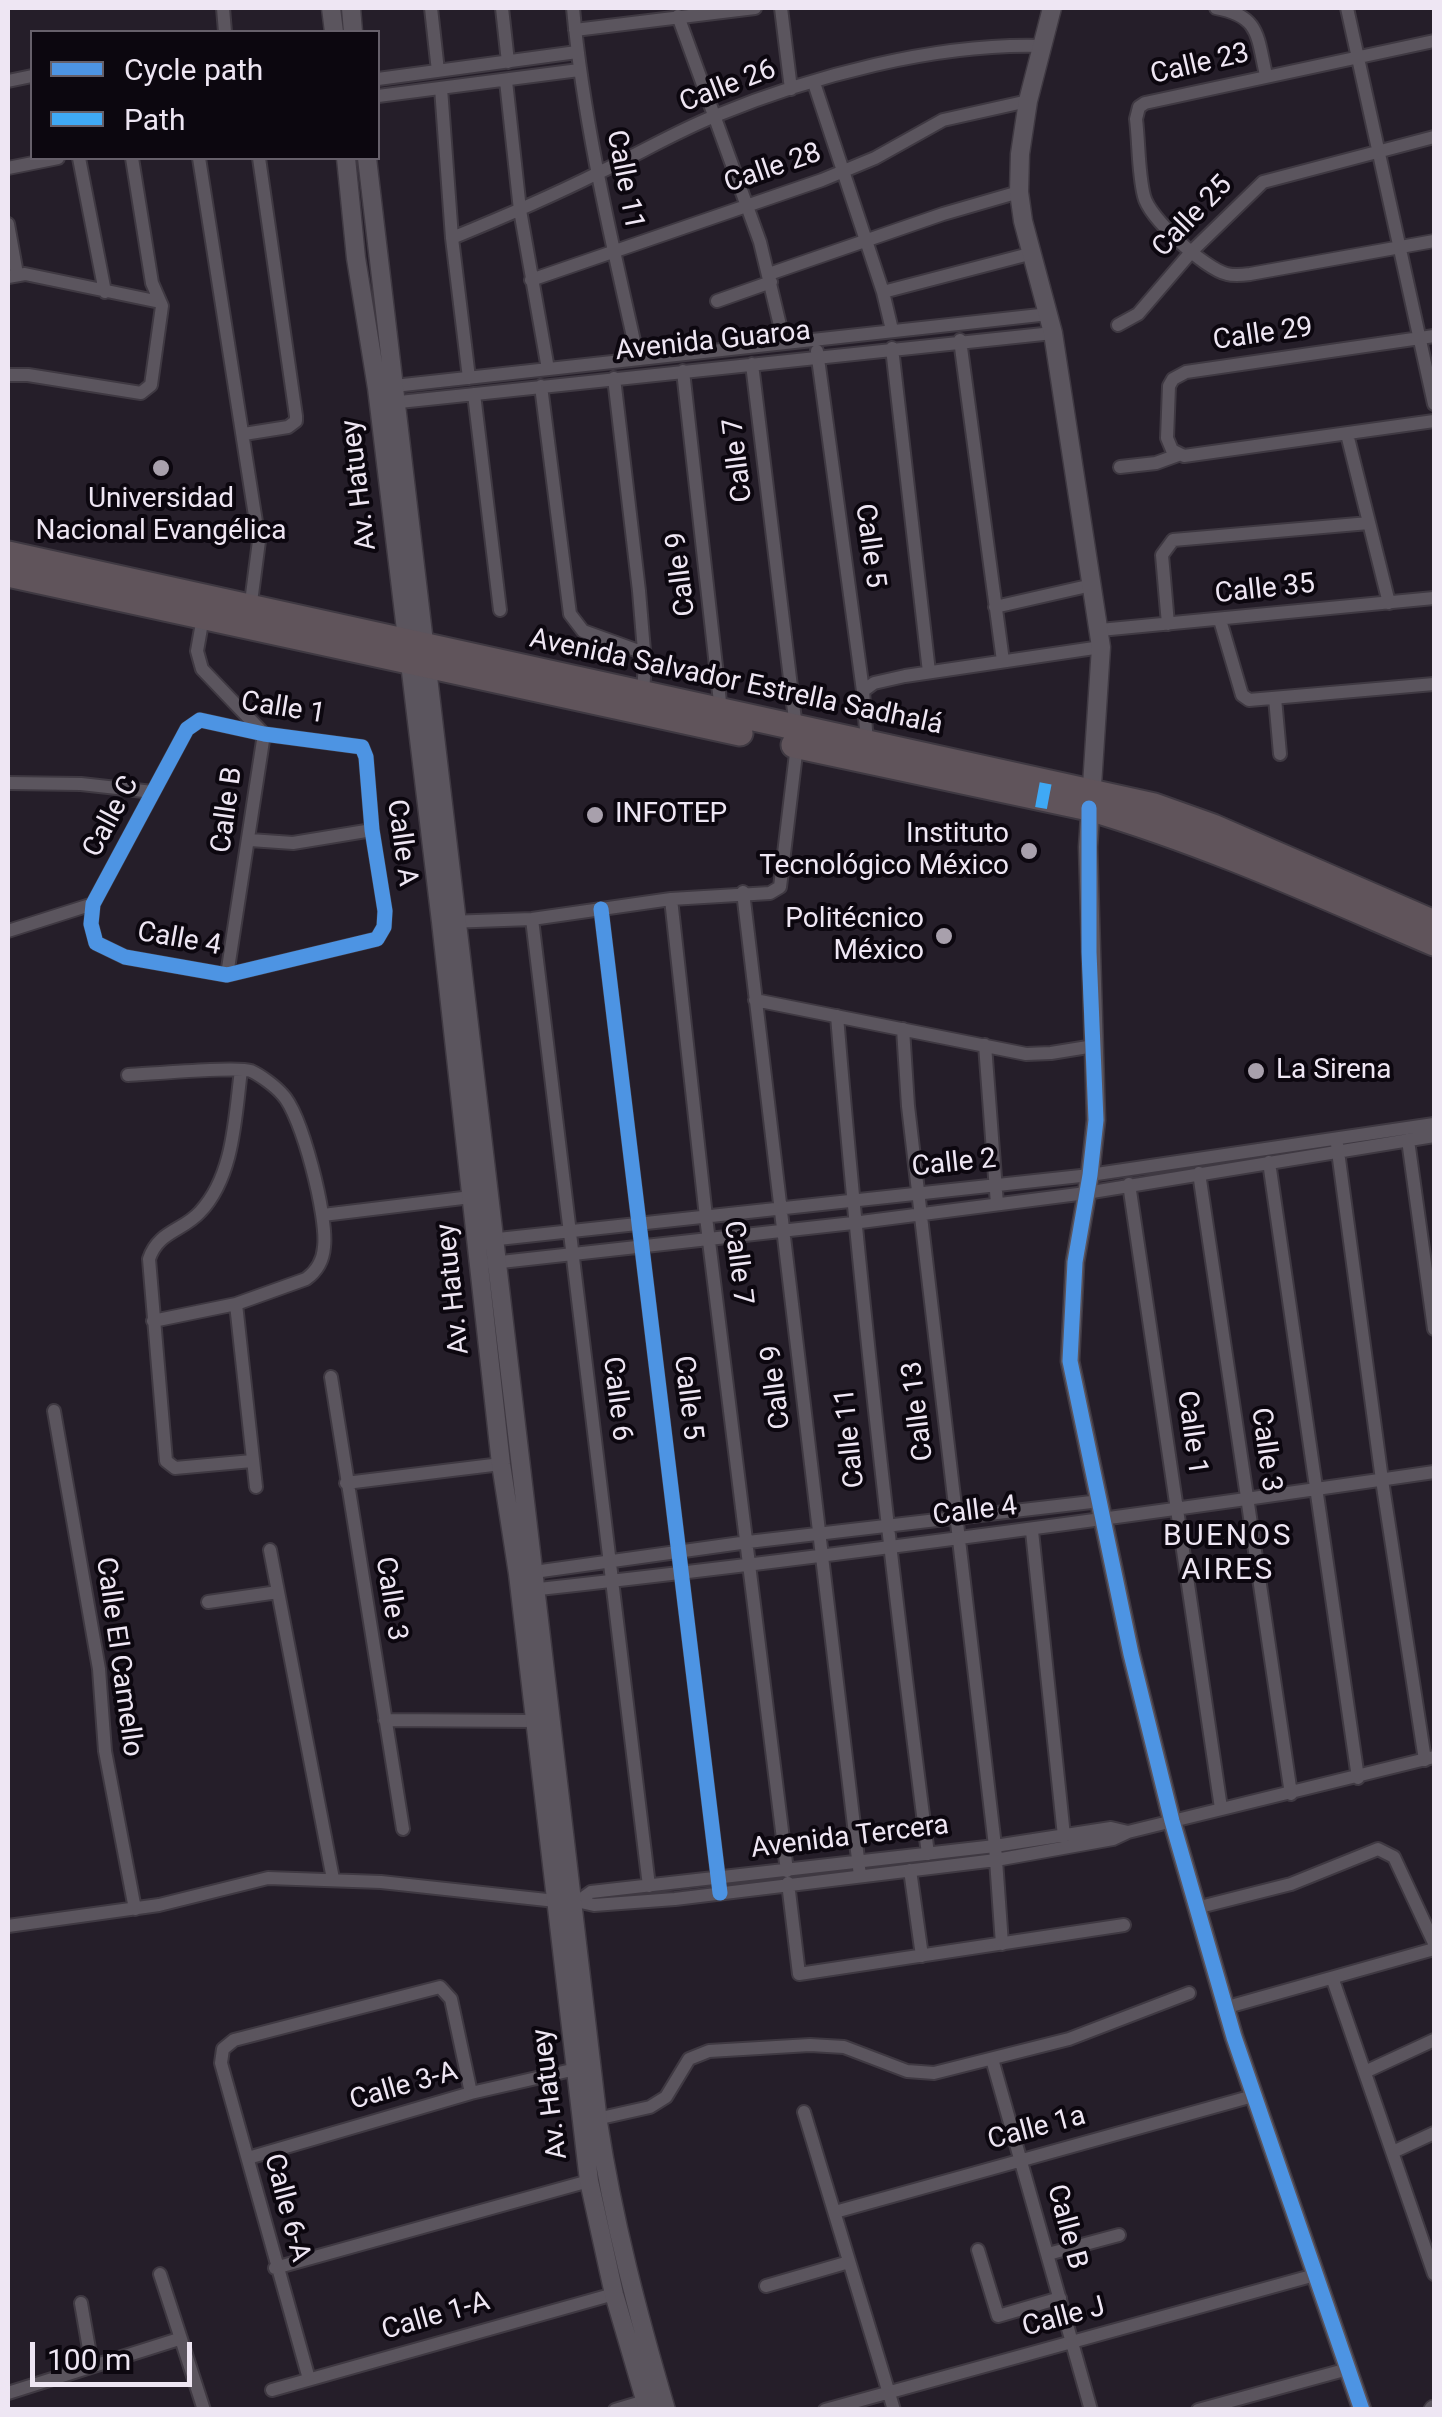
<!DOCTYPE html>
<meta charset="utf-8">
<style>
body{margin:0}
#map{position:relative;width:1442px;height:2417px;overflow:hidden;background:#251e29;font-family:Roboto,sans-serif}
canvas{display:block}
.frame{position:absolute;inset:0;border:10px solid #eee6f3;pointer-events:none}
.legend{position:absolute;left:30px;top:30px;width:350px;height:130px;box-sizing:border-box;background:#0c070f;border:2px solid #66606a;margin:0;padding:12px 18px;list-style:none;font-size:30px;color:#eee6f3}
.legend li{display:flex;align-items:center;gap:20px;height:50px}
.legend b{width:50px;border:2px solid #66606a}
.scale{position:absolute;left:30px;top:2342px;width:162px;height:45px;box-sizing:border-box;border:5px solid #eee6f3;border-top:0;padding-left:12px;font-size:30px;line-height:35px;white-space:nowrap;color:#eee6f3;-webkit-text-stroke:8px #0c070f;paint-order:stroke}
</style>
<div id="map">
<canvas width="1442" height="2417"></canvas>
<div class="frame"></div>
<ul class="legend">
<li><b style="height:12px;background:#4d94e3"></b>Cycle path</li>
<li><b style="height:12px;background:#3fa9f5"></b>Path</li>
</ul>
<div class="scale">100 m</div>
</div>
<script>
const context = document.querySelector('canvas').getContext('2d');
context.lineJoin = 'round';
function stroke(path, color, width, dash) { context.strokeStyle = color; context.lineWidth = width; context.lineCap = dash ? 'butt' : 'round'; context.setLineDash(dash || []); context.stroke(path); }
function write(font, color, halo, rows, align = 'center') {
  context.font = font + ' Roboto,sans-serif'; context.lineWidth = 8; context.setLineDash([]); context.textBaseline = 'middle'; context.strokeStyle = halo; context.fillStyle = color; for (const [text, x, y, turn = 0] of rows) {
    context.save(); context.translate(x, y); context.rotate((+turn || 0) * Math.PI / 180); context.textAlign = isNaN(turn) ? turn : align; if (halo) context.strokeText(text, 0, 0); context.fillText(text, 0, 0); context.restore();
  }
}
const street = new Path2D(`
 M223,8L225,32
 M431,8L438,71
 M502,8L508,62
 M573,8C584,127 612,242 638,359
 M781,8L791,89
 M1216,8C1260,16 1257,36 1266,75
 M1347,8L1434,404
 M678,16L760,242L784,342
 M575,30L755,8
 M1434,41L1145,103L1139,107L1136,119C1139,144 1138,172 1144,196C1149,218 1205,269 1227,274C1234,276 1243,275 1250,274L1434,241
 M378,79L577,52
 M8,81L32,76
 M506,81L520,210L548,369
 M814,83L883,292L892,330
 M441,88L452,238L469,378
 M378,96L579,70
 M79,158L105,292
 M199,158L259,541L250,610
 M8,168L58,158
 M8,224L17,274
 M452,238C501,218 550,197 598,173C637,155 675,132 715,116C812,76 936,43 1041,46
 M769,274L943,214L1019,192
 M8,277L25,274L160,302
 M531,280L822,180L875,158L943,120L1028,101
 M883,292L1033,253
 M717,301L771,282
 M1118,325L1138,314L1192,251L1263,182L1434,137
 M1434,336L1186,372L1173,379L1169,386L1167,438L1172,450L1184,456L1434,421
 M960,340L1003,661
 M892,348L929,672
 M817,351L863,691L867,743
 M752,364L796,728
 M683,371L721,711
 M8,375H28L141,393L151,385L162,306L152,283L132,158
 M614,378L639,591L645,663L643,692
 M541,386L570,614L583,631L644,653
 M385,387L1049,314
 M474,394L500,610
 M390,403L1053,333
 M244,434L288,427L296,421V416L259,158
 M1347,434L1389,603
 M1120,467L1156,463L1178,455
 M995,607L1092,585
 M203,617L197,651L202,669L264,734L227,975
 M1220,620L1242,695L1249,700L1434,684
 M1168,624L1162,555L1173,540L1369,523
 M1100,630L1434,598
 M863,691L874,683L905,676L1101,647
 M1275,698L1280,754
 M200,720L264,734L362,747L366,757L372,830L385,911L384,927L377,939L227,975L125,957L96,943L91,924L93,904L187,729Z
 M8,783L81,784L153,792
 M250,840L293,843L372,830
 M743,892L860,1876
 M671,899L706,1217L787,1871
 M601,909L720,1893
 M532,919L649,1886
 M448,922L532,919L671,899L770,893L780,887L797,745
 M8,931L93,904
 M755,1000L1026,1054L1051,1053L1094,1046
 M837,1016C860,1296 892,1575 928,1854
 M903,1029L908,1106L995,1846L1002,1944
 M985,1045L997,1204
 M241,1070C235,1117 234,1176 200,1212C183,1231 158,1231 149,1259L166,1461L175,1468L252,1461
 M128,1075C149,1074 238,1066 251,1071C260,1075 275,1086 282,1094C302,1114 328,1218 324,1247C323,1261 317,1271 306,1279L236,1304L153,1321
 M1408,1140L1434,1329
 M1337,1144L1382,1480L1425,1760
 M1269,1162L1358,1778
 M1199,1173L1291,1794
 M1129,1184L1221,1808
 M323,1215L471,1197
 M489,1240L1090,1175L1434,1124
 M492,1263L853,1223L1086,1193L1434,1136
 M236,1304L256,1487
 M331,1377L403,1829
 M54,1411L99,1669L105,1751L135,1909
 M346,1483L501,1464
 M1032,1531L1064,1836
 M270,1550L333,1879
 M527,1573L748,1542L1100,1501
 M530,1590C832,1557 1133,1516 1434,1472
 M208,1602L278,1592
 M385,1720L534,1721
 M910,1870L922,1956
 M788,1883L799,1974L1124,1925
 M572,1900L594,1905L675,1899L996,1860L1113,1839L1128,1832L1434,1757
 M580,1900L591,1892L995,1846L1111,1828L1128,1832
 M1196,1908L1291,1884L1378,1849L1394,1857L1434,1943
 M8,1926L159,1905L268,1878L381,1882L556,1901
 M1333,1980L1434,2274
 M1224,2008L1434,1949
 M992,2059L1091,2410
 M1367,2071L1434,2040
 M804,2112L894,2410
 M592,2120L650,2107L666,2097L689,2059L709,2051L810,2045L844,2047L907,2071L934,2073L1069,2039L1189,1993
 M1395,2151L1434,2133
 M248,2158L471,2093L576,2069
 M835,2212L1253,2096
 M978,2250L998,2316L1060,2298
 M1048,2254L1119,2235
 M275,2268L589,2181
 M160,2274L204,2410
 M766,2286L849,2262
 M81,2303L92,2366
 M309,2379L221,2063L223,2049L234,2040L440,1987L451,1999L471,2093
 M272,2390L614,2294
 M8,2393L179,2339
 M615,2410L645,2401
 M825,2410L1315,2275
 M1198,2410L1348,2369`);
const secondary = new Path2D(`
 M331,8L334,32
 M351,8L353,32
 M1052,8L1028,101L1020,154L1019,192L1023,221L1053,333L1101,647L1088,847L1096,1120L1090,1175L1075,1262L1070,1361L1131,1654L1172,1821L1234,2037L1362,2410
 M346,158L356,258L377,388L441,922L501,1464L518,1574L589,2181L614,2294L648,2410
 M367,158L598,2122C613,2220 638,2315 666,2410
 M1433,2410L1434,2409`);
const highway = new Path2D(`
 M8,554L1154,806L1213,827L1434,923
 M8,574L740,733
 M794,745L1089,808C1208,843 1321,895 1434,943`);
const quiet = new Path2D(`
 M1041,808L1047,776`);
const cycleway = new Path2D(`
 M200,720L264,734L362,747L366,757L372,830L385,911L384,927L377,939L227,975L125,957L96,943L91,924L93,904L187,729Z
 M1089,808V952L1096,1120L1090,1175L1075,1262L1070,1361L1131,1654L1172,1821L1234,2037L1362,2410
 M601,909L720,1893`);
const markers = [
 [161,468,10,"#a8a0ac"],
 [595,815,10,"#a8a0ac"],
 [1029,851,10,"#a8a0ac"],
 [944,936,10,"#a8a0ac"],
 [1256,1071,10,"#a8a0ac"]
];
const streetNames = [
 ["Calle 23",1200,65,-13],
 ["Calle 26",728,87,-21],
 ["Calle 28",773,169,-19],
 ["Calle 11",624,180,79],
 ["Calle 25",1193,217,-46],
 ["Calle 29",1263,335,-8],
 ["Avenida Guaroa",713,342,-6],
 ["Calle 7",739,460,-97],
 ["Av. Hatuey",360,485,-97],
 ["Calle 5",869,546,82],
 ["Calle 9",682,574,-97],
 ["Calle 35",1265,590,-6],
 ["Avenida Salvador Estrella Sadhalá",736,683,12],
 ["Calle 1",283,709,9],
 ["Calle B",228,810,-82],
 ["Calle C",112,817,-62],
 ["Calle A",401,843,82],
 ["Calle 4",179,940,10],
 ["Calle 2",954,1164,-6],
 ["Calle 7",737,1263,83],
 ["Av. Hatuey",454,1289,-96],
 ["Calle 9",777,1387,-97],
 ["Calle 5",687,1398,83],
 ["Calle 6",616,1399,83],
 ["Calle 13",919,1411,-97],
 ["Calle 1",1191,1433,82],
 ["Calle 11",851,1438,-96],
 ["Calle 3",1265,1450,82],
 ["Calle 4",975,1512,-7],
 ["Calle 3",390,1599,81],
 ["Calle El Camello",118,1657,82],
 ["Avenida Tercera",850,1838,-7],
 ["Calle 3-A",404,2087,-16],
 ["Av. Hatuey",551,2094,-97],
 ["Calle 1a",1037,2129,-15],
 ["Calle 6-A",286,2208,75],
 ["Calle B",1066,2227,75],
 ["Calle 1-A",436,2317,-16],
 ["Calle J",1064,2318,-15]
];
const poiNames = [
 ["Universidad",161,500,"center"],
 ["Nacional Evangélica",161,532,"center"],
 ["INFOTEP",615,815],
 ["Instituto",1009,835,"right"],
 ["Tecnológico México",1009,867,"right"],
 ["Politécnico",924,920,"right"],
 ["México",924,952,"right"],
 ["La Sirena",1276,1071]
];
const neighbourhoodNames = [
 ["BUENOS",1228,1537],
 ["AIRES",1228,1571]
];
stroke(street, '#3f3942', 16);
stroke(secondary, '#3f3942', 21);
stroke(highway, '#3f3942', 29);
stroke(street, '#5b555e', 12);
stroke(secondary, '#5b555e', 18);
stroke(highway, '#60545b', 25);
stroke(quiet, '#3fa9f5', 12, [25, 12]);
stroke(cycleway, '#4d94e3', 15);
for (const [x, y, r, color] of markers) { const dot = new Path2D(); dot.arc(x, y, r, 0, 2 * Math.PI); context.fillStyle = color; context.fill(dot); stroke(dot, '#0c070f', 4); }
write('28px', '#eee6f3', '#0c070f', streetNames);
write('28px', '#eee6f3', '#0c070f', poiNames, 'left');
context.letterSpacing = '2.5px';
write('30px', '#eee6f3', '#0c070f', neighbourhoodNames);
context.letterSpacing = '0px';
</script>
